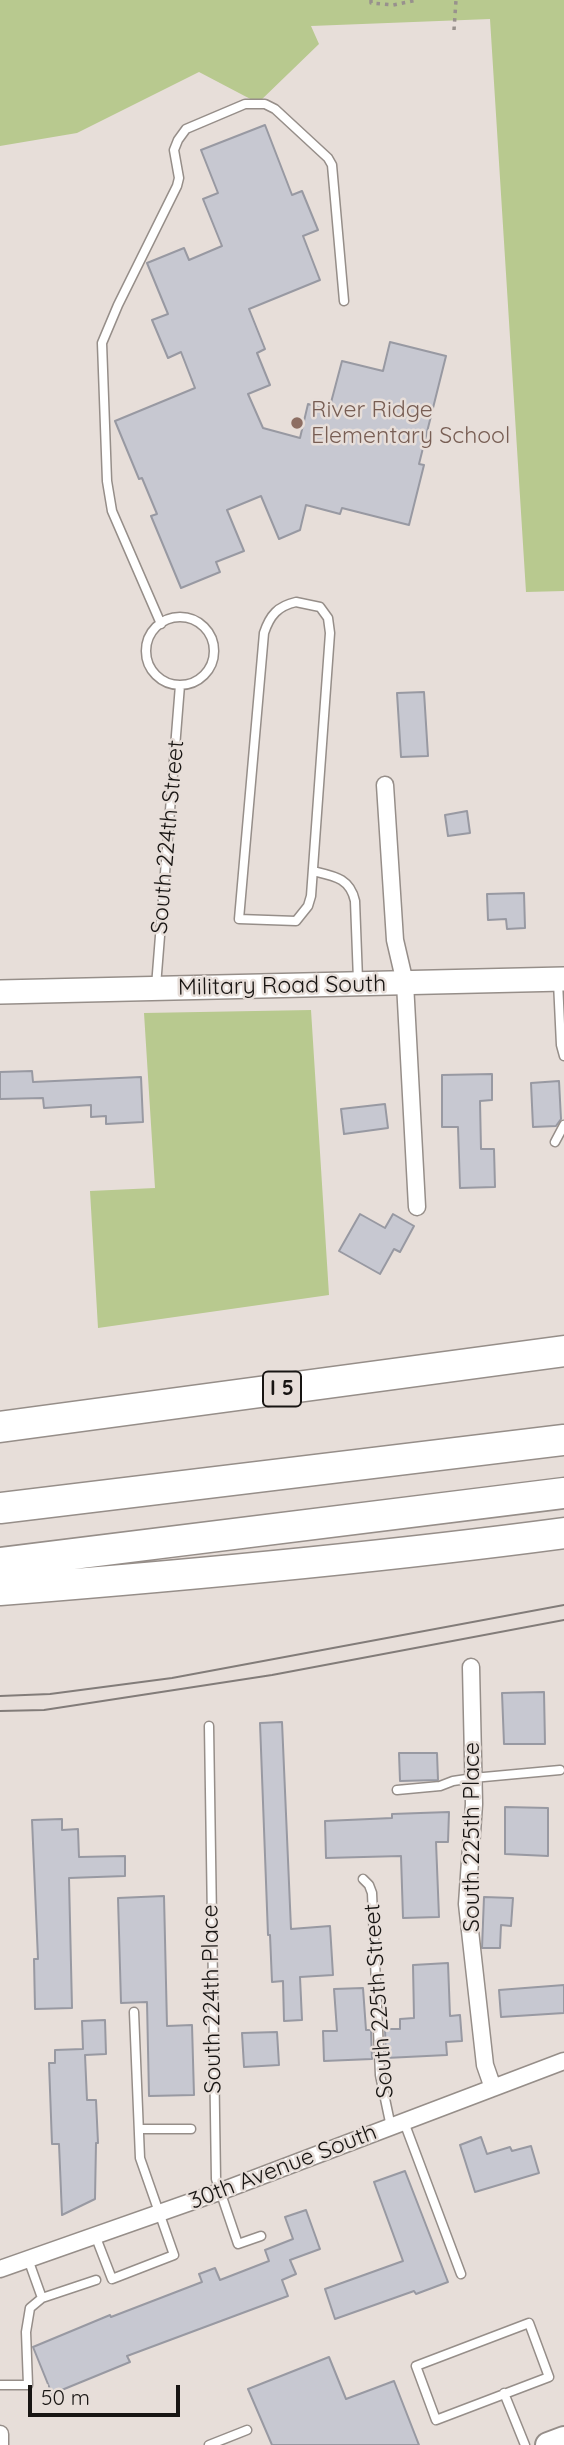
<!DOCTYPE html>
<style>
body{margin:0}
#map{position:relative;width:564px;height:2445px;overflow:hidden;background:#e7ded9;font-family:Quicksand,sans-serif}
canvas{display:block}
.scale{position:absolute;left:28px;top:2385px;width:152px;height:32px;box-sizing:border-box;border:4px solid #181513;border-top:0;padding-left:9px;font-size:21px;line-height:24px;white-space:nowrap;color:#181513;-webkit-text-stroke:5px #e7ded9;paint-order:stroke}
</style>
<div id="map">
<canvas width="564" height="2445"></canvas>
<div class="scale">50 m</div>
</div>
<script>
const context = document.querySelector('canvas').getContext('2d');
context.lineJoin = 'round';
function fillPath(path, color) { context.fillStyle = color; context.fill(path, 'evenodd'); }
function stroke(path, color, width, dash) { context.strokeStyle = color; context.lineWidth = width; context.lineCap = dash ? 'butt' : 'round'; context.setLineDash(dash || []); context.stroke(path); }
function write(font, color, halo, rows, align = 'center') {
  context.font = font + ' Quicksand,sans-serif'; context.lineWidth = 5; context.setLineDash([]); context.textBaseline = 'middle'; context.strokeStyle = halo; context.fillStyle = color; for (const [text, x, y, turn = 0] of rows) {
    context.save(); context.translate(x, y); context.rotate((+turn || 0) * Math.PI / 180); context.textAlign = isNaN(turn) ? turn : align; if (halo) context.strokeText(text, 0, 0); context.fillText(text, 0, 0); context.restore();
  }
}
const green = new Path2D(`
 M0,0H564V591L526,592L490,19L311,26L319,44L258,103L199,72L77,133L0,146Z
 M311,1010L329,1295L98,1328L90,1191L155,1188L144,1013Z`);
const building = new Path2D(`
 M265,125L292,195L302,191L318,230L303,236L320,280L249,309L265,349L257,353L270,385L248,394L263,428L300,438L308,404L329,410L342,361L383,371L390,342L446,356L419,464L424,465L409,525L342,508L340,514L306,505L300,530L279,539L261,496L227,510L244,551L216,562L220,572L181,588L151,516L157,514L142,478L139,479L115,421L195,388L181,352L168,358L152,320L168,314L147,263L184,248L189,260L222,246L203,199L218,193L201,150Z
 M424,692L428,756L401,757L397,693Z
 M467,811L470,833L448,836L445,815Z
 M524,893L525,928L507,929L506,919L488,920L487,894Z
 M32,1071L33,1082L141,1077L143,1122L106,1124V1116L91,1117V1105L44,1108L43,1098L0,1099V1072Z
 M492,1074V1100L480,1101L481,1149H494L495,1187L460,1188L458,1127H442V1075Z
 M559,1081L561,1119L556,1126L533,1127L531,1083Z
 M385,1104L388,1128L344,1134L341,1109Z
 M360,1214L385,1228L393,1214L414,1226L400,1252L394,1249L380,1274L339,1251Z
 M544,1692L545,1744H504L502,1693Z
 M282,1722L291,1929L330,1926L333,1975L300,1977L302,2020L284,2021L283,1981L272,1982L270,1935H268L260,1723Z
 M399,1753H437L438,1780L400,1781Z
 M505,1807L548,1808V1856L505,1854Z
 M449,1812L448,1842H436L439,1917L403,1918L401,1856L326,1858L325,1821L392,1818V1814Z
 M62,1819V1830L78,1829L79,1857L125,1856V1876L69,1878L72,2008L35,2009L34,1959H38L32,1820Z
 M164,1896L167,2026L192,2025L194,2095L149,2096L147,2002L121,2003L118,1898Z
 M484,1897L513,1898L511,1926L501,1925L500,1948H482Z
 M448,1963L450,2016L460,2015L462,2041L446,2042L447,2055L386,2058L385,2029H400V2019L414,2018L413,1965Z
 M564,1985V2013L501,2017L499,1990Z
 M363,1988L366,2030H371L372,2059L324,2061L323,2031H337L334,1989Z
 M105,2020L106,2054L85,2055L87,2100H96L98,2143H96L95,2199L62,2215L59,2144H52L49,2063H55V2050L83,2049L82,2021Z
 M277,2032L279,2065L244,2067L242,2033Z
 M481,2137L487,2154L510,2147L512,2151L531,2146L539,2173L475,2192L460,2145Z
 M405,2171L448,2282L416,2294L414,2291L335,2319L325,2289L403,2261L374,2182Z
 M306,2210L320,2249L290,2260L296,2274L282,2280L288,2296L127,2356L130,2362L52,2394L33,2347L110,2315L111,2317L202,2282L199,2274L215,2268L220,2280L269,2261L265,2250L293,2239L285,2217Z
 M329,2357L346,2399L394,2381L419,2445H272L248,2389Z`);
const path = new Path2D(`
 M371,0V3L393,5L418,0
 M454,30L456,0`);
const service = new Path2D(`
 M296,602L320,607L328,618L330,633L311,896L308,906L296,921L239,919L264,633C270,615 278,606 296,602Z
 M146 651a34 34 0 1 1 68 0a34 34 0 1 1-68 0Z
 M161,624L112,511L107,481L102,343L118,305L177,186L179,178L174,150L178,140L186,129L245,104H265L275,109L328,158L332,165L344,301
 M313,871C334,876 350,878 355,901L358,980
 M558,982L561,1045L564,1056
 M156,986L180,685
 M555,1142L564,1125
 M209,1726L216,2179L238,2244L261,2236
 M397,1790L440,1786L453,1781L473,1778L560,1770
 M363,1879L369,1885L372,1893L380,2075L391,2127
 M404,2122L461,2274
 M139,2129H191
 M95,2235L112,2279L174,2255L140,2158L134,2012
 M28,2259L42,2298
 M529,2323L549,2377L436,2420L416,2366Z
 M0,2385H28L26,2332L30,2308L42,2298L96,2280
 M504,2393L525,2445
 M209,2445L247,2430`);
const minor = new Path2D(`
 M385,785L395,940L405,983L417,1207
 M471,1667L474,1804L467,1904L485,2065L493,2088
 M0,2269L219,2192L564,2061
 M0,2434V2445`);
const secondary = new Path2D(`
 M0,992L564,979`);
const primary = new Path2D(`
 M548,2445L564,2439`);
const motorway = new Path2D(`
 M0,1427L564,1351
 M0,1508L564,1440
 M0,1563L564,1493
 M0,1590C189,1575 376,1558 564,1533`);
const tram = new Path2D(`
 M0,1696L50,1694L172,1678L564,1605
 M0,1711L44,1710L272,1675L564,1620`);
const markers = [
 [297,423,7,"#8d6e63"]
];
const shields = [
 [282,1389,38]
];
const shieldNames = [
 ["I 5",282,1389]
];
const educationNames = [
 ["River Ridge",311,410],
 ["Elementary School",311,436]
];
const streetNames = [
 ["South 224th Street",168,837,-85],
 ["Military Road South",282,986,-1],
 ["South 225th Place",472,1837,-90],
 ["South 224th Place",212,1999,-91],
 ["South 225th Street",379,2001,-94],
 ["30th Avenue South",283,2167,-21]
];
fillPath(green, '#b8c98f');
fillPath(building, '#c7c8d1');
stroke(building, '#9899a2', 2);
stroke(service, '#968e89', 11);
stroke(minor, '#968e89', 19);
stroke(secondary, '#968e89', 26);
stroke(primary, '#968e89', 28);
stroke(motorway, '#968e89', 33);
stroke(path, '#98918d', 3.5, [3.5, 5]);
stroke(service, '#fff', 8);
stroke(minor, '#fff', 16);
stroke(secondary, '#fff', 23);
stroke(primary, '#fff', 24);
stroke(motorway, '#fff', 30);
stroke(tram, '#827c79', 2);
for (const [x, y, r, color] of markers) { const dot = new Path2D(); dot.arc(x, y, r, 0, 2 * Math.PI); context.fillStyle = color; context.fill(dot); stroke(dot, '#e7ded9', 2.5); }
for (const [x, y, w] of shields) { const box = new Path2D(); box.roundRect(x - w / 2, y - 17.5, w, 35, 5); context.fillStyle = '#e7ded9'; context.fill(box); stroke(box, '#181513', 2); }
write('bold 21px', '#181513', null, shieldNames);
write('23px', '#785e54', '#e7ded9', educationNames, 'left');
write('23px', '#181513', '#e7ded9', streetNames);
</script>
